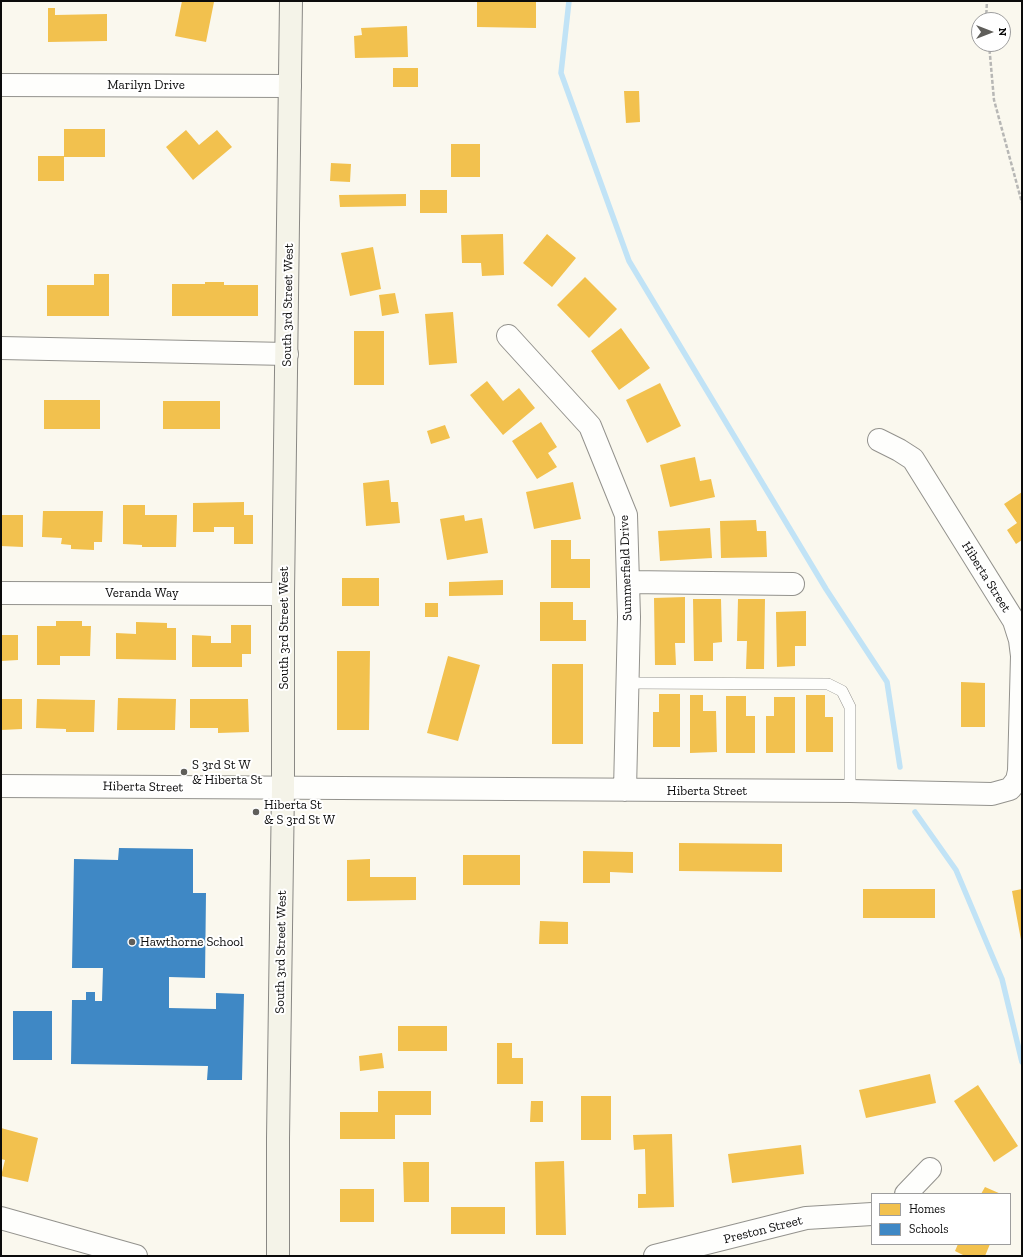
<!DOCTYPE html>
<style>
body{margin:0}
#map{position:relative;width:1023px;height:1257px;overflow:hidden;background:#faf8ee;font-family:"Zilla Slab",serif}
canvas{display:block}
.frame{position:absolute;inset:0;border:2px solid #0b0b0b;pointer-events:none}
.legend{position:absolute;left:871px;top:1193px;width:140px;height:52px;box-sizing:border-box;background:#fff;border:1px solid #9d9d9d;margin:0;padding:5px 7px;list-style:none;font-size:12px;color:#0b0b0b}
.legend li{display:flex;align-items:center;gap:8px;height:20px}
.legend b{width:20px;border:1px solid #9d9d9d}
.north{position:absolute;left:971px;top:12px;width:40px;height:40px;box-sizing:border-box;background:#fff;border:1px solid #9d9d9d;border-radius:50%;rotate:90deg;font-size:11px;font-weight:700;line-height:16px;text-align:center;color:#0b0b0b}
.north::after{content:'';display:block;margin:auto;width:14px;height:18px;background:#5f5e5a;clip-path:polygon(50% 0,100% 100%,50% 72%,0 100%)}
</style>
<div id="map">
<canvas width="1023" height="1257"></canvas>
<div class="frame"></div>
<ul class="legend">
<li><b style="height:11px;background:#f2c14e"></b>Homes</li>
<li><b style="height:11px;background:#3f88c5"></b>Schools</li>
</ul>
<div class="north">N</div>
</div>
<script>
const context = document.querySelector('canvas').getContext('2d');
context.lineJoin = 'round';
function fillPath(path, color) { context.fillStyle = color; context.fill(path, 'evenodd'); }
function stroke(path, color, width, dash) { context.strokeStyle = color; context.lineWidth = width; context.lineCap = dash ? 'butt' : 'round'; context.setLineDash(dash || []); context.stroke(path); }
function write(font, color, halo, rows, align = 'center') {
  context.font = font + ' "Zilla Slab",serif'; context.lineWidth = 4; context.setLineDash([]); context.textBaseline = 'middle'; context.strokeStyle = halo; context.fillStyle = color; for (const [text, x, y, turn = 0] of rows) {
    context.save(); context.translate(x, y); context.rotate((+turn || 0) * Math.PI / 180); context.textAlign = isNaN(turn) ? turn : align; if (halo) context.strokeText(text, 0, 0); context.fillText(text, 0, 0); context.restore();
  }
}
const homes = new Path2D(`
 M182,1L214,2L206,42L175,36Z
 M477,1H536V28L477,27Z
 M48,8H55V15L107,14V41L48,42Z
 M407,26L408,57L355,58L354,36L362,35L361,28Z
 M393,68H418V87H393Z
 M624,91H639L640,122L626,123Z
 M64,129H105V157H64V181H38V156H64Z
 M186,130L199,145L217,130L232,147L193,180L166,147Z
 M451,144H480V177H451Z
 M331,163L351,164L350,182L330,181Z
 M420,190H447V213H420Z
 M406,194V206L340,207L339,195Z
 M503,234L504,275L482,276L481,263H462L461,235Z
 M547,234L576,258L552,287L523,263Z
 M373,247L381,289L350,296L341,253Z
 M94,274H109V316H47V285H94Z
 M585,277L617,309L589,338L557,305Z
 M205,282H224V285H258V316H172V284H205Z
 M395,293L399,313L382,316L379,295Z
 M453,312L457,363L429,365L425,314Z
 M621,328L650,368L619,390L591,351Z
 M354,331H384V385H354Z
 M487,381L503,401L519,388L535,408L503,435L470,395Z
 M660,383L681,426L647,443L626,400Z
 M44,400H100V429H44Z
 M163,401H220V429H163Z
 M541,422L557,447L548,453L557,467L537,479L512,441Z
 M445,425L450,438L431,444L427,431Z
 M695,457L700,481L711,479L715,497L670,507L660,465Z
 M389,480L391,502H398L400,523L366,526L363,483Z
 M573,482L581,519L534,529L526,492Z
 M1022,492V540L1016,544L1007,530L1017,523L1004,504Z
 M244,502V515H253V544H234V527H214V532H193V503Z
 M123,505H145V515H177L176,547H142V545L123,544Z
 M43,511H103L102,542H94V550L71,549V545L61,544L62,538L42,537Z
 M1,515H23V547L1,546Z
 M464,515L465,521L482,518L488,553L447,560L440,519Z
 M756,520L757,531H766L767,557L721,558L720,521Z
 M710,528L712,558L660,561L658,531Z
 M551,540H571V559H590V588H551Z
 M342,578H379V606H342Z
 M503,580V595L449,596V582Z
 M685,597V643H675L676,665H655L654,598Z
 M693,599H721L722,642L713,643V661H694Z
 M738,599H765L764,669H746L747,641H737Z
 M540,602H573V620H586V641H540Z
 M425,603H438V617H425Z
 M806,611V646H795V666L777,667L776,612Z
 M56,621H82V626H91L90,656H60V665H37V626H56Z
 M136,622L167,623V628H176V660L116,659V633L136,634Z
 M231,625H251V654H242V667H192V635L211,636V643H231Z
 M1,635H18V660L1,661Z
 M337,651H370L369,730H337Z
 M448,656L480,665L458,741L427,733Z
 M552,664H583V744H552Z
 M961,682L985,683V727H961Z
 M659,694H680V747H653V712H659Z
 M690,695H703V711H716L717,752L690,753Z
 M806,695H825V717H833V752H806Z
 M726,696H746V716H755V753H726Z
 M774,697H795V753H766V716H774Z
 M118,698L176,699L175,730H117Z
 M1,699H22V729L1,730Z
 M37,699L95,700L94,732H66V729L36,728Z
 M190,699H248L249,732L218,733V728H190Z
 M679,843L782,844V872L679,871Z
 M583,851L633,852V873L610,872V883H583Z
 M463,855H520V885H463Z
 M370,859V877H416V900L347,901V860Z
 M863,889H935V918H863Z
 M1022,889V940H1021L1012,891Z
 M540,921L568,922V944H539Z
 M398,1026H447V1051H398Z
 M497,1043H512V1058H523V1084H497Z
 M382,1053L384,1068L360,1071L359,1056Z
 M930,1074L936,1103L866,1118L859,1090Z
 M978,1085L1018,1146L994,1162L954,1101Z
 M378,1091H431V1115H395V1139H340V1112H378Z
 M581,1096H611V1140H581Z
 M531,1101H543V1122H530Z
 M1,1128L38,1138L28,1182L1,1176L5,1160L1,1159Z
 M672,1134L674,1207L638,1208V1194H646L645,1149L634,1150L633,1135Z
 M801,1145L804,1174L732,1183L728,1154Z
 M564,1161L566,1235H536L535,1162Z
 M403,1162H429V1202H404Z
 M985,1187L1001,1194H981Z
 M340,1189H374V1222H340Z
 M451,1207H505V1234H451Z
 M958,1244H990L985,1256H965L955,1251Z`);
const schools = new Path2D(`
 M119,848L193,849V893H206L205,978L169,977V1008L216,1009V993L244,994L242,1080H207L208,1066L71,1064L72,1000H86V992H95V1001H102L103,968H72L74,859L118,860Z
 M13,1011H52V1060H13Z`);
const stream = new Path2D(`
 M569,1L561,73L629,261L826,589L887,682L900,767
 M915,812L956,870L1002,979L1022,1062`);
const path = new Path2D(`
 M986,20L987,1
 M989,44L994,100L1022,203`);
const lane = new Path2D(`
 M627,683L828,684L842,691L850,707V791`);
const street = new Path2D(`
 M1,85L290,86
 M508,336L590,426L626,515L629,617L625,790
 M1,348L287,354
 M628,582L793,584
 M1,593L283,594
 M1,786L850,791L992,794L1010,789L1017,780L1019,771L1022,656L1020,640L1014,621L913,459L899,450L879,440
 M906,1194L930,1169
 M1,1218L136,1256
 M655,1256L806,1218L872,1214`);
const secondary = new Path2D(`
 M278,1256V1138L283,788V594L291,1`);
const markers = [
 [184,772,4,"#5f5e5a"],
 [256,812,4,"#5f5e5a"],
 [132,942,4,"#5f5e5a"]
];
const streetNames = [
 ["Marilyn Drive",146,85],
 ["South 3rd Street West",288,305,-89],
 ["Summerfield Drive",626,568,-92],
 ["Hiberta Street",986,577,58],
 ["Veranda Way",142,593],
 ["South 3rd Street West",284,628,-90],
 ["Hiberta Street",143,787,1],
 ["Hiberta Street",707,791],
 ["South 3rd Street West",281,952,-89],
 ["Preston Street",763,1230,-14]
];
const poiNames = [
 ["S 3rd St W",192,765],
 ["& Hiberta St",192,780],
 ["Hiberta St",264,805],
 ["& S 3rd St W",264,820],
 ["Hawthorne School",140,942]
];
fillPath(homes, '#f2c14e');
fillPath(schools, '#3f88c5');
stroke(stream, '#c1e3f6', 5.5);
stroke(lane, '#93928d', 12);
stroke(street, '#93928d', 24);
stroke(secondary, '#898884', 24);
stroke(path, '#b7b7b5', 2.5, [4, 2]);
stroke(lane, '#fefefc', 11);
stroke(street, '#fefefc', 22);
stroke(secondary, '#f4f3e8', 22);
for (const [x, y, r, color] of markers) { const dot = new Path2D(); dot.arc(x, y, r, 0, 2 * Math.PI); context.fillStyle = color; context.fill(dot); stroke(dot, '#fff', 1.5); }
write('13px', '#0b0b0b', '#fff', streetNames);
write('13px', '#0b0b0b', '#fff', poiNames, 'left');
</script>
